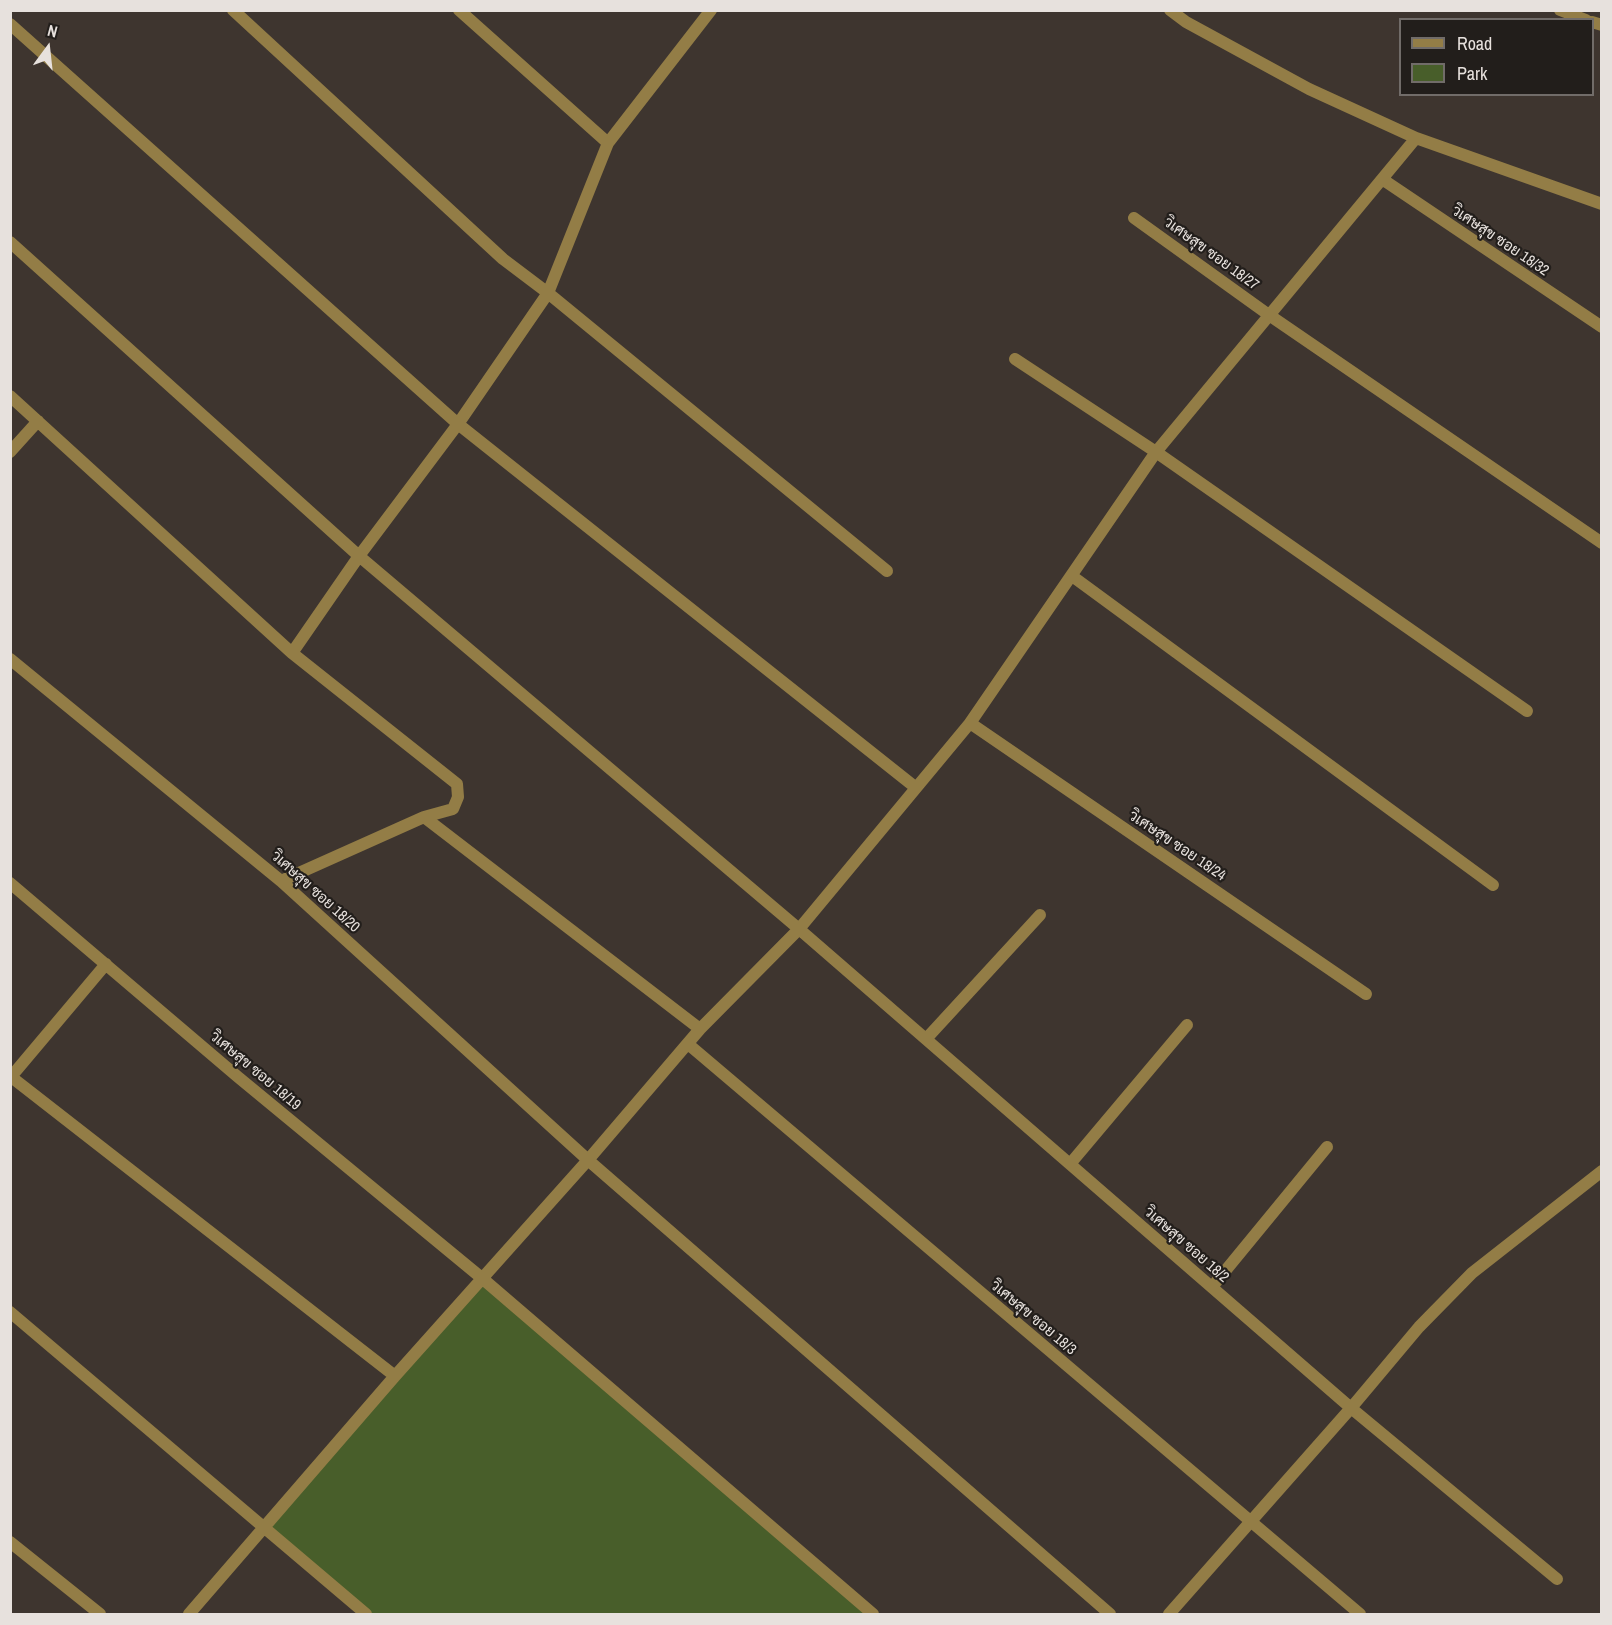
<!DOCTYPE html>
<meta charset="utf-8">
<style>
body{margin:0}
#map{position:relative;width:1612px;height:1625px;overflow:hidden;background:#3e352f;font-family:"Archivo Narrow",sans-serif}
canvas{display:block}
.frame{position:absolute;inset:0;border:12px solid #e7e1dd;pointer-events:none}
.legend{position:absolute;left:1399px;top:18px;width:195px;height:78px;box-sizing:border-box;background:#221e1b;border:2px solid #716c69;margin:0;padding:8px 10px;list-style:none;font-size:18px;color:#e7e1dd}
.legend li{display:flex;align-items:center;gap:12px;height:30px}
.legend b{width:30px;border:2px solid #716c69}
.north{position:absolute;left:18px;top:18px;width:60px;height:60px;-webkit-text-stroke:4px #221e1b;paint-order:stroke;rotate:15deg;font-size:16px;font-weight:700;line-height:24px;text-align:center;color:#e7e1dd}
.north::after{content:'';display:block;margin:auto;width:21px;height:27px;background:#e7e1dd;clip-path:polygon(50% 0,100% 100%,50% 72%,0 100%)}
</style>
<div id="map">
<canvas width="1612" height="1625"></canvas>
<div class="frame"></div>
<ul class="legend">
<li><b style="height:8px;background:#937d46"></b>Road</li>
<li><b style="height:16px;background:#485e2a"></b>Park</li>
</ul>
<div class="north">N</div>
</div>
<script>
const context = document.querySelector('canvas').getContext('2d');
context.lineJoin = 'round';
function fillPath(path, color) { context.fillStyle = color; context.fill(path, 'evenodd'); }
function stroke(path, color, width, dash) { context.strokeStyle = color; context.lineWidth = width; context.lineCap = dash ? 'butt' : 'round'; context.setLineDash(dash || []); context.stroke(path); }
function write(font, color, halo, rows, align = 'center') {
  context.font = font + ' "Archivo Narrow",Sarabun,sans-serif'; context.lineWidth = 4.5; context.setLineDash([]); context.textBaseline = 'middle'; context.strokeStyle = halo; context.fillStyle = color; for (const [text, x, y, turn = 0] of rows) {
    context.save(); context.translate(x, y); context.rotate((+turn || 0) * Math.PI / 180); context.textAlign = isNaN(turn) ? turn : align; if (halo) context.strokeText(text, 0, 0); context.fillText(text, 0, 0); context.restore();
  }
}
const green = new Path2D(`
 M483,1279L873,1614H366L265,1528Z`);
const street = new Path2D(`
 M233,10L503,259L548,293L887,571
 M459,10L608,143
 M1170,10L1186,22L1309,89L1416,138L1602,204
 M1560,10L1586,20
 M1592,22L1602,25
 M10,24L458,424L915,787
 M1382,179L1602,327
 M1134,218L1269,315L1602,543
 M10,242L359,556L799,929L1351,1408L1557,1579
 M1015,359L1156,452L1527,711
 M10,396L292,653L457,784L458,797L453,809L424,817L281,881
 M10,452L38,421
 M1072,576L1493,885
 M292,653L359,556L458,424L548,293L608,143L711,10
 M10,659L281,881L588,1160L1110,1614
 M970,723L1366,994
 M424,817L700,1029
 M10,883L238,1077L483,1279L873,1614
 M926,1039L1040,915
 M688,1044L1360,1614
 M10,1076L395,1376
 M10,1078L106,964
 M1070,1164L1187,1025
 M1212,1287L1327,1147
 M10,1312L366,1614
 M10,1542L100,1614
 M189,1614L395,1376L588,1160L700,1029L799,929L970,723L1156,452L1416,138
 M1169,1614L1351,1408L1419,1327L1472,1273L1602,1171`);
const streetNames = [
 ["วิเศษสุข ซอย 18/32",1500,241,34],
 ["วิเศษสุข ซอย 18/27",1211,254,36],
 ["วิเศษสุข ซอย 18/24",1177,846,34],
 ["วิเศษสุข ซอย 18/20",315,892,42],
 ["วิเศษสุข ซอย 18/19",255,1071,40],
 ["วิเศษสุข ซอย 18/2",1186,1245,41],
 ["วิเศษสุข ซอย 18/3",1033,1318,40]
];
fillPath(green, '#485e2a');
stroke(street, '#937d46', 12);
write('15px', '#e7e1dd', '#221e1b', streetNames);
</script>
